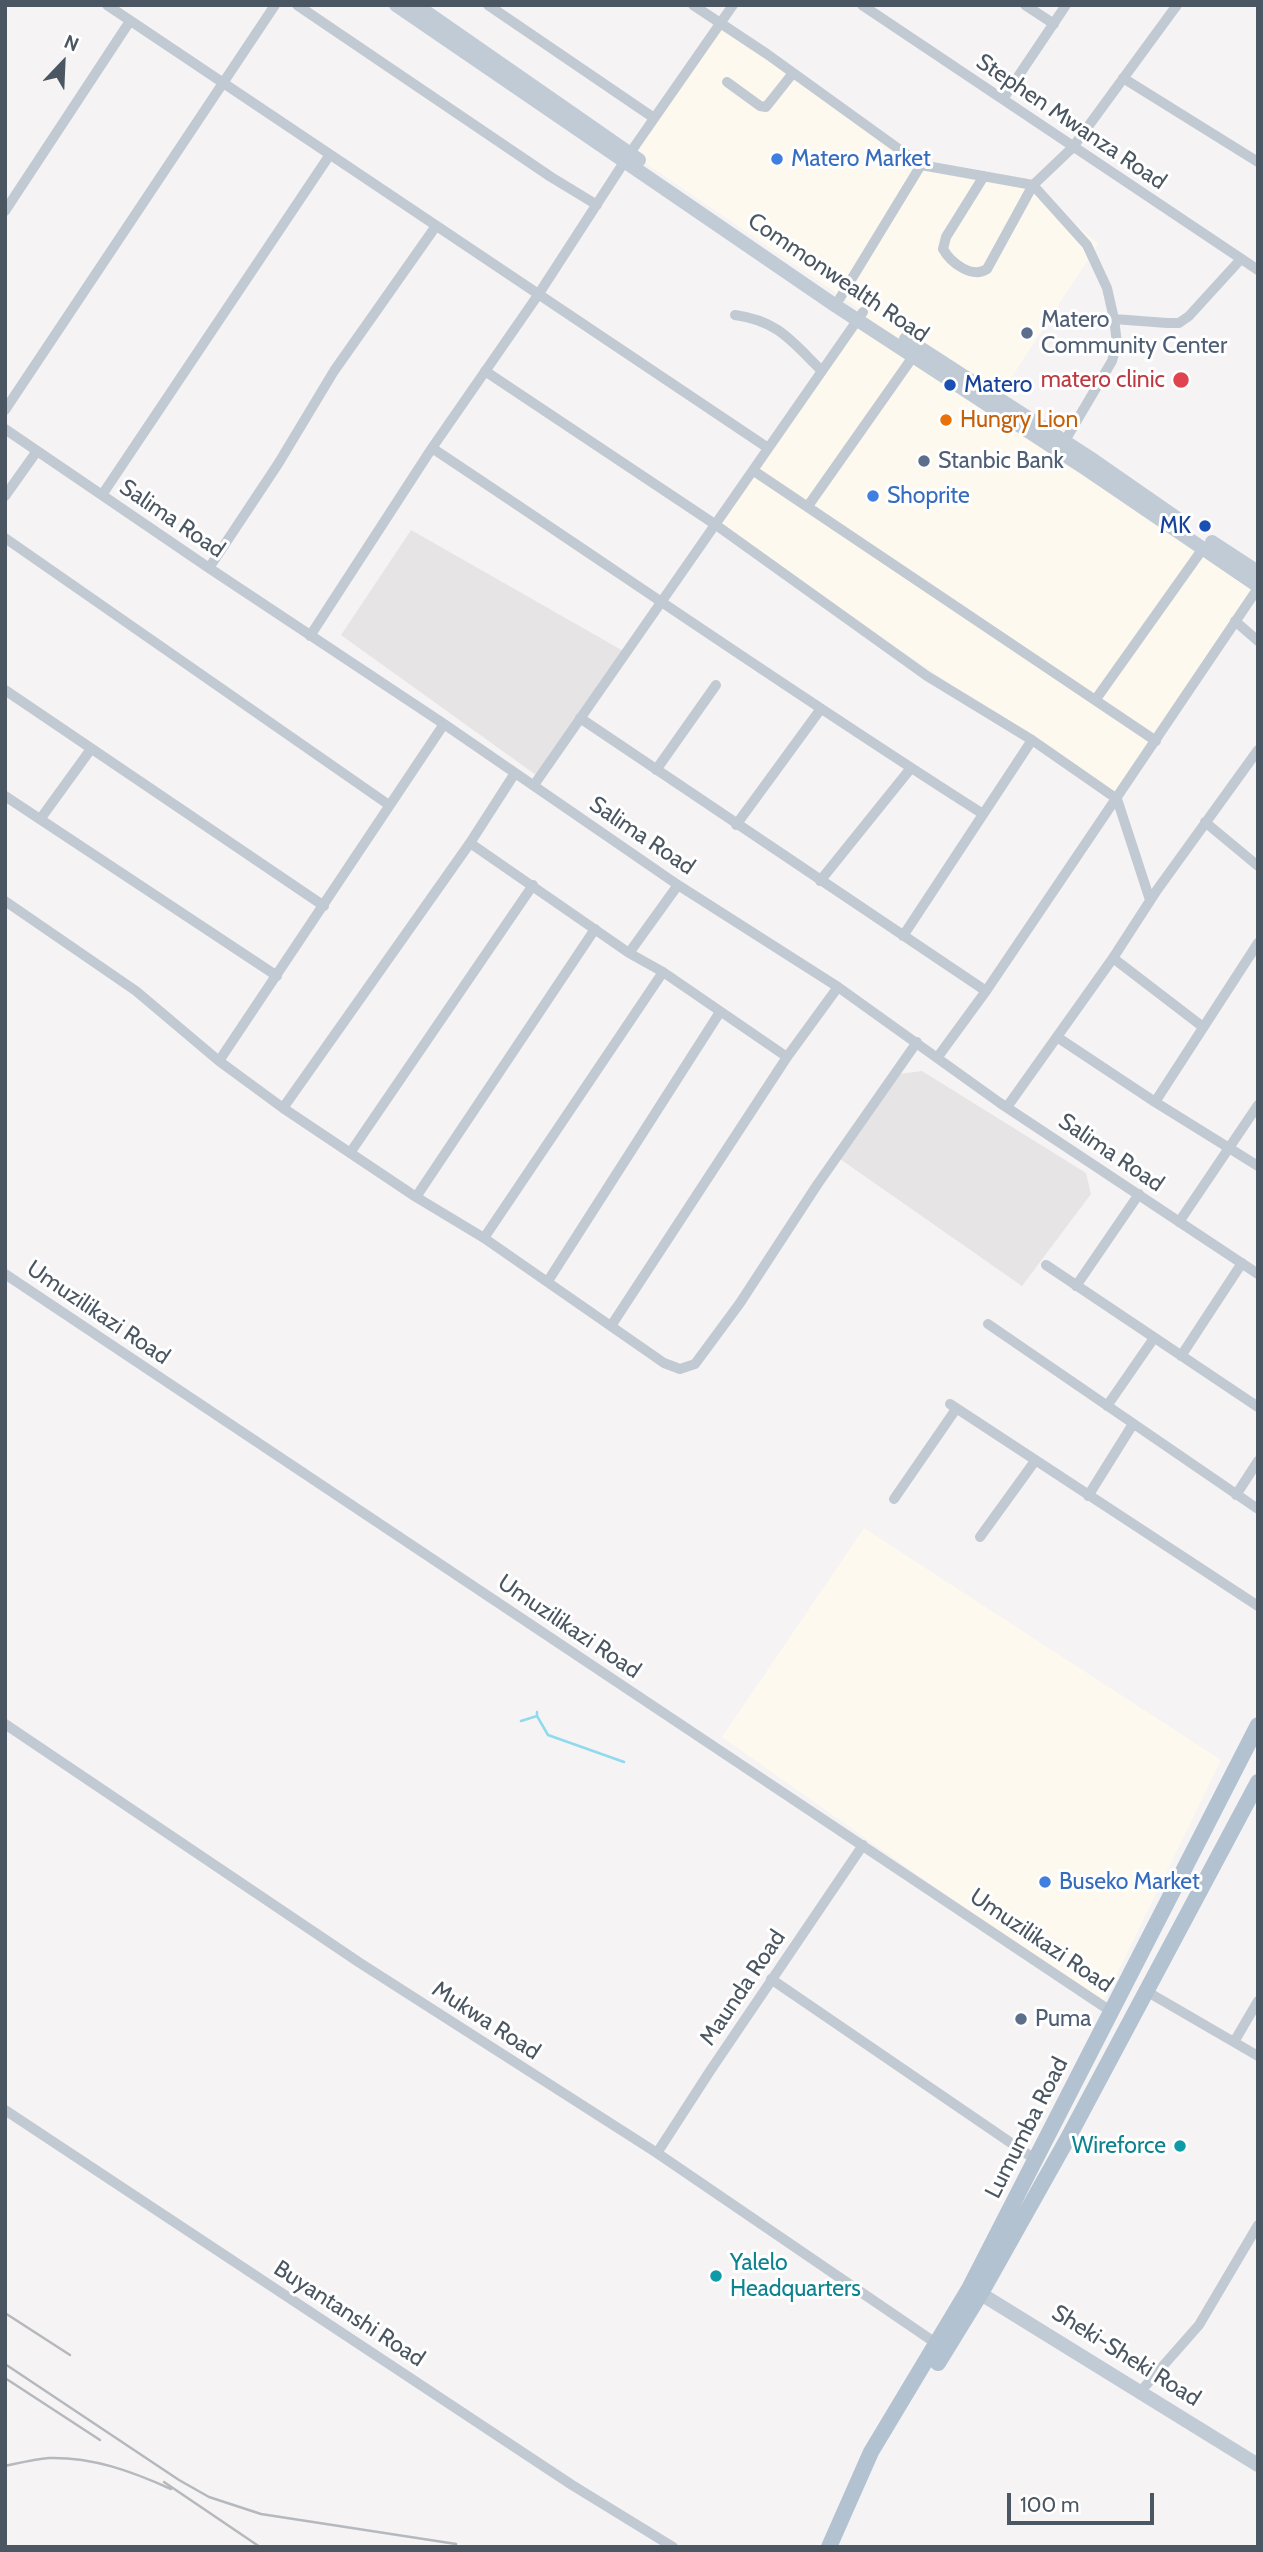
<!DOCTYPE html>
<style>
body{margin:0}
#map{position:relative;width:1263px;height:2552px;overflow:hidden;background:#f5f3f3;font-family:Cabin,sans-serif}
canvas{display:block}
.frame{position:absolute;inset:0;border:7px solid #4a5661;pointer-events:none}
.north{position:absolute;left:28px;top:28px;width:70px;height:70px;-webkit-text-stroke:5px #fff;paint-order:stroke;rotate:23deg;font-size:19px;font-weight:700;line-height:28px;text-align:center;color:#4a5661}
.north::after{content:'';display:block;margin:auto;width:24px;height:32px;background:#4a5661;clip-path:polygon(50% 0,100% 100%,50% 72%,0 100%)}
.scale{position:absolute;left:1007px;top:2493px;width:147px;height:32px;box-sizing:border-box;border:4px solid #4a5661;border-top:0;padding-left:9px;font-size:21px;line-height:24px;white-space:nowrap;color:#4a5661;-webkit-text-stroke:5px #fff;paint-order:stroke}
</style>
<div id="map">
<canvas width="1263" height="2552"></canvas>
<div class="frame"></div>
<div class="north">N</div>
<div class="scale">100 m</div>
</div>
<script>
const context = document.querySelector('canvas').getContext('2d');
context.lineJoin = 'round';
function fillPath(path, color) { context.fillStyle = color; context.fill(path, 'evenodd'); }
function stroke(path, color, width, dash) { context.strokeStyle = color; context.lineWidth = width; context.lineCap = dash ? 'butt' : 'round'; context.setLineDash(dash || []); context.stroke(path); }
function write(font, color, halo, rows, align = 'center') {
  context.font = font + ' Cabin,sans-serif'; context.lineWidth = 6; context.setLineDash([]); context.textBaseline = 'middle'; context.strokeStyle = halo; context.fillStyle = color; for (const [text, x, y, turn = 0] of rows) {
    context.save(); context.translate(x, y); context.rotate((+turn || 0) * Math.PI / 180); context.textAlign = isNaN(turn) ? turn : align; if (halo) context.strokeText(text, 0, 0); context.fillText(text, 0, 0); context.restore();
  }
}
const commercial = new Path2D(`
 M720,22L919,162L1027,183L1098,244L997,400L1258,577V591L1117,799L717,524L864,312L635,156Z
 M864,1528L1221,1760L1102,2005L722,1737Z`);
const education = new Path2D(`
 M411,530L625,652L536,775L341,635Z
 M922,1071L1086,1173L1091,1194L1022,1286L840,1159L899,1074Z`);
const stream = new Path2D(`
 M537,1712V1716L548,1735L624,1762
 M521,1721L537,1716`);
const street = new Path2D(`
 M107,5L768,448
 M297,5L551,177L597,205
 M488,5L654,118
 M693,5L767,54L921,165L1033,185L1073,147L1177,5
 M862,5L1258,270
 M1025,5L1054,24
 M1123,78L1258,162
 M727,82L760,106L766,107L793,73
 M1003,99L1066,5
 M984,176L946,237L943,249C951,263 972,279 987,269L1033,185L1087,245L1107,288L1114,319L1117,343L1112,361L1063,444
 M5,211L130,21
 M840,298L921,165
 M735,315C779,321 792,342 822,371
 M1114,319L1167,323H1179L1189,316L1241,259
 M485,371L716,525L927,676L1032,740L1117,799L1150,900
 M5,410L275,5
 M5,429L209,568L444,724L678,885L838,987L1000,1103L1258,1274
 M432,448C616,570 797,696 983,814
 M754,471L1156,741
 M102,495L329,156
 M5,496L37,451
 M808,506L917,351
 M5,538L389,805
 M209,568L278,464L334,371L436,226
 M1235,621L1258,641
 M310,636L432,448L538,295L630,153L733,5
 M5,690L324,906
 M1096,699L1204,547
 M580,718L986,991
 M656,770L716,685
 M534,785L863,312
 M5,796L277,976
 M41,818L91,749
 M1205,822L1258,866
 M736,825L820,710
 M470,843L629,953L663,972L787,1057
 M820,881L911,768
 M5,901L136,991L219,1061L283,1108L416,1197L484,1238L664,1363L680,1369L695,1364L740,1303L817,1185L917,1042
 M903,936L1032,740
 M629,953L678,885
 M1113,958L1203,1027
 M1057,1037L1155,1102L1258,1166
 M937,1058L986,991L1258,588
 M219,1061L444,724
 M1155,1102L1258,943
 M1007,1107L1113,958L1157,890L1258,750
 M283,1108L470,843L515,773
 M350,1153L533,885
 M416,1197L595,929
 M1179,1222L1258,1105
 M484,1238L663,972
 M1046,1265L1258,1407
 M5,1274L1112,2012
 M548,1281L720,1012
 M1076,1286L1139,1194
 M988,1324L1258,1509
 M611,1326L787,1057L838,987
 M1181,1356L1242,1263
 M950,1404L1258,1606
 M1107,1406L1154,1338
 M1236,1495L1258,1461
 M1088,1496L1133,1424
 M894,1499L956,1409
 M980,1537L1035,1461
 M5,1724L360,1963L657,2153L940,2346
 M771,1979L1036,2160
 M1146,1991L1258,2056
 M1234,2042L1258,2001
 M5,2110L572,2485L673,2547
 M657,2153L710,2071L863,1845
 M1140,2392L1199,2325L1258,2225`);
const secondary = new Path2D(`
 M396,5L836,306L1086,469L1258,586
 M416,5L639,160
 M906,339L1093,460L1178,519
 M1212,542L1258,572
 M973,2289L1258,2465`);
const primary = new Path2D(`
 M938,2363L981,2293L1068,2138L1258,1782
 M829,2547L871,2452L970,2287L1258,1725`);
const rail = new Path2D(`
 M5,2313L70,2355
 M5,2364L179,2480L209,2497L261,2514L456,2544
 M5,2378L100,2440
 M5,2466C19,2463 35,2459 49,2458C93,2457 131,2471 171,2489
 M164,2482L260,2547`);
const markers = [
 [777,159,7,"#3f7fe0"],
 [1027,333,7,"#5c6f8a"],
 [1181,380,9,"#e0444e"],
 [950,385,7,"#1a4fb4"],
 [946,420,7,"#e8710a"],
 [924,461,7,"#5c6f8a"],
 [873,496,7,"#3f7fe0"],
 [1205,526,7,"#1a4fb4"],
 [1045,1882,7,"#3f7fe0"],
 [1021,2019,7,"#5c6f8a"],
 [1180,2146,7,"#0f9aa8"],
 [716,2276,7,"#0f9aa8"]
];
const streetNames = [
 ["Stephen Mwanza Road",1071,122,34],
 ["Commonwealth Road",838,278,34],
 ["Salima Road",172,519,34],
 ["Salima Road",642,836,34],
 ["Salima Road",1111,1153,34],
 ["Umuzilikazi Road",98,1313,34],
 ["Umuzilikazi Road",569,1627,34],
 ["Umuzilikazi Road",1041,1941,34],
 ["Maunda Road",743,1988,-56],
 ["Mukwa Road",486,2021,33],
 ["Lumumba Road",1027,2128,-63],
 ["Buyantanshi Road",349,2314,33],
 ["Sheki-Sheki Road",1126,2356,32]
];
const shopNames = [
 ["Matero Market",791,159],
 ["Shoprite",887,496],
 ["Buseko Market",1059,1882]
];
const serviceNames = [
 ["Matero",1041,320],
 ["Community Center",1041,346],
 ["Stanbic Bank",938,461],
 ["Puma",1035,2019]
];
const healthNames = [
 ["matero clinic",1165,380]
];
const transitNames = [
 ["Matero",964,385],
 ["MK",1191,526,"right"]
];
const foodNames = [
 ["Hungry Lion",960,420]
];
const cultureNames = [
 ["Wireforce",1166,2146],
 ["Yalelo",730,2263,"left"],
 ["Headquarters",730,2289,"left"]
];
fillPath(commercial, '#fdf9ef');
fillPath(education, '#e6e4e5');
stroke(stream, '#90daee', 2.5);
stroke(street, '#c1cad2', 10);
stroke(secondary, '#c1cbd6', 14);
stroke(primary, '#b3c2d1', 16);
stroke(rail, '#b5b8bd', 2.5);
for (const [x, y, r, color] of markers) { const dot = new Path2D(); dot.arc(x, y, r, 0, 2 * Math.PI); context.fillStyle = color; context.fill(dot); stroke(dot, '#fff', 2.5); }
write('23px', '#4a5661', '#fff', streetNames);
write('23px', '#366cbe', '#fff', shopNames, 'left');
write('23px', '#4e5e75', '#fff', serviceNames, 'left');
write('23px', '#be3a42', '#fff', healthNames, 'right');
write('23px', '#164399', '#fff', transitNames, 'left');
write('23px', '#c56008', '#fff', foodNames, 'left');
write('23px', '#0d838f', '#fff', cultureNames, 'right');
</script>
